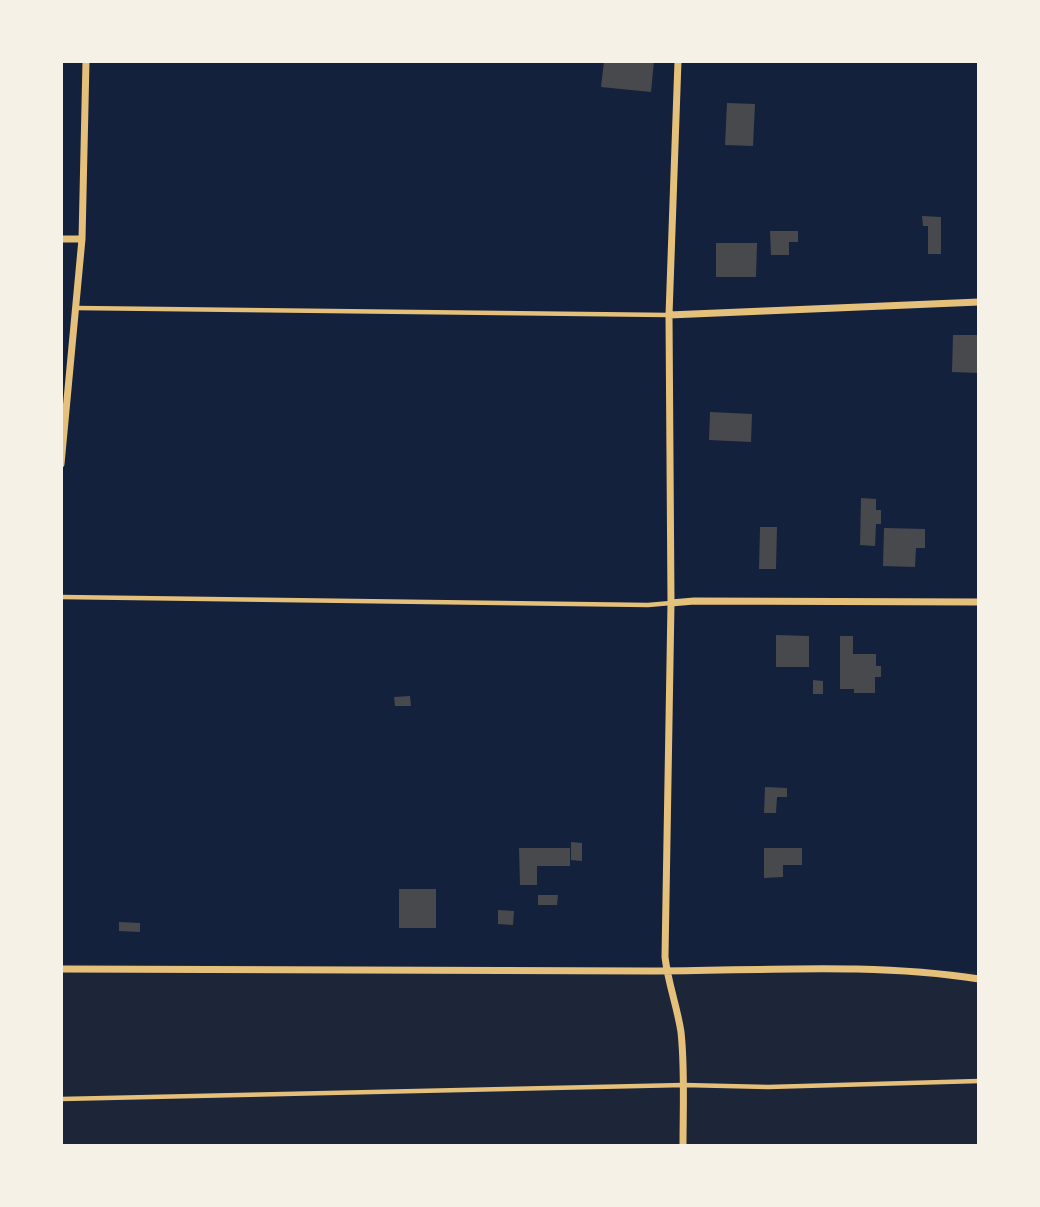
<!DOCTYPE html>
<style>
body{margin:0}
#map{position:relative;width:1040px;height:1207px;overflow:hidden;background:#14213d;font-family:"Fira Sans Condensed",sans-serif}
canvas{display:block}
.frame{position:absolute;inset:0;border:63px solid #f6f1e7;pointer-events:none}
</style>
<div id="map">
<canvas width="1040" height="1207"></canvas>
<div class="frame"></div>
</div>
<script>
const context = document.querySelector('canvas').getContext('2d');
context.lineJoin = 'round';
function fillPath(path, color) { context.fillStyle = color; context.fill(path, 'evenodd'); }
function stroke(path, color, width, dash) { context.strokeStyle = color; context.lineWidth = width; context.lineCap = dash ? 'butt' : 'round'; context.setLineDash(dash || []); context.stroke(path); }
const green = new Path2D(`
 M61,964L979,971V1146H61Z`);
const building = new Path2D(`
 M604,61H654L651,92L601,87Z
 M727,103L755,104L753,146L725,145Z
 M922,216L941,217V254H928V226H923Z
 M770,231H798V242H789V255H771Z
 M716,243H757L756,277H716Z
 M953,335H979V373L952,372Z
 M710,412L752,414L751,442L709,440Z
 M861,498L876,499V510H881V524H876L875,546L860,545Z
 M760,527H777L776,569H759Z
 M884,528L925,529V548H916L915,567L883,566Z
 M776,635L809,636V667H776Z
 M840,636H853V654H876V666H881V677H875V693H854V689H840Z
 M813,680L823,681V694H813Z
 M410,696L411,706H395L394,697Z
 M765,787L787,788V797H777L776,813H764Z
 M571,842L582,843V861L571,860Z
 M519,848H570V866H537V885H520Z
 M764,848H802V865H783V877L764,878Z
 M399,889H436V928H399Z
 M538,895H558L557,905H538Z
 M498,910L514,911L513,925L498,924Z
 M119,922L140,923V932L119,931Z`);
const service = new Path2D(`
 M76,308L668,315
 M61,597L648,605L671,603
 M61,1099L684,1085L768,1087L979,1081`);
const minor = new Path2D(`
 M678,61L669,315L671,603L665,957C668,983 677,1006 681,1032C685,1069 683,1108 683,1146
 M61,239H82
 M669,315L979,302
 M61,464L82,239L86,61
 M671,603L694,601L979,602
 M61,969C258,970 454,971 650,971C759,971 870,962 979,979`);
fillPath(green, '#1d2539');
fillPath(building, '#48494c');
stroke(service, '#e5c07b', 4.5);
stroke(minor, '#e5c07b', 7);
</script>
